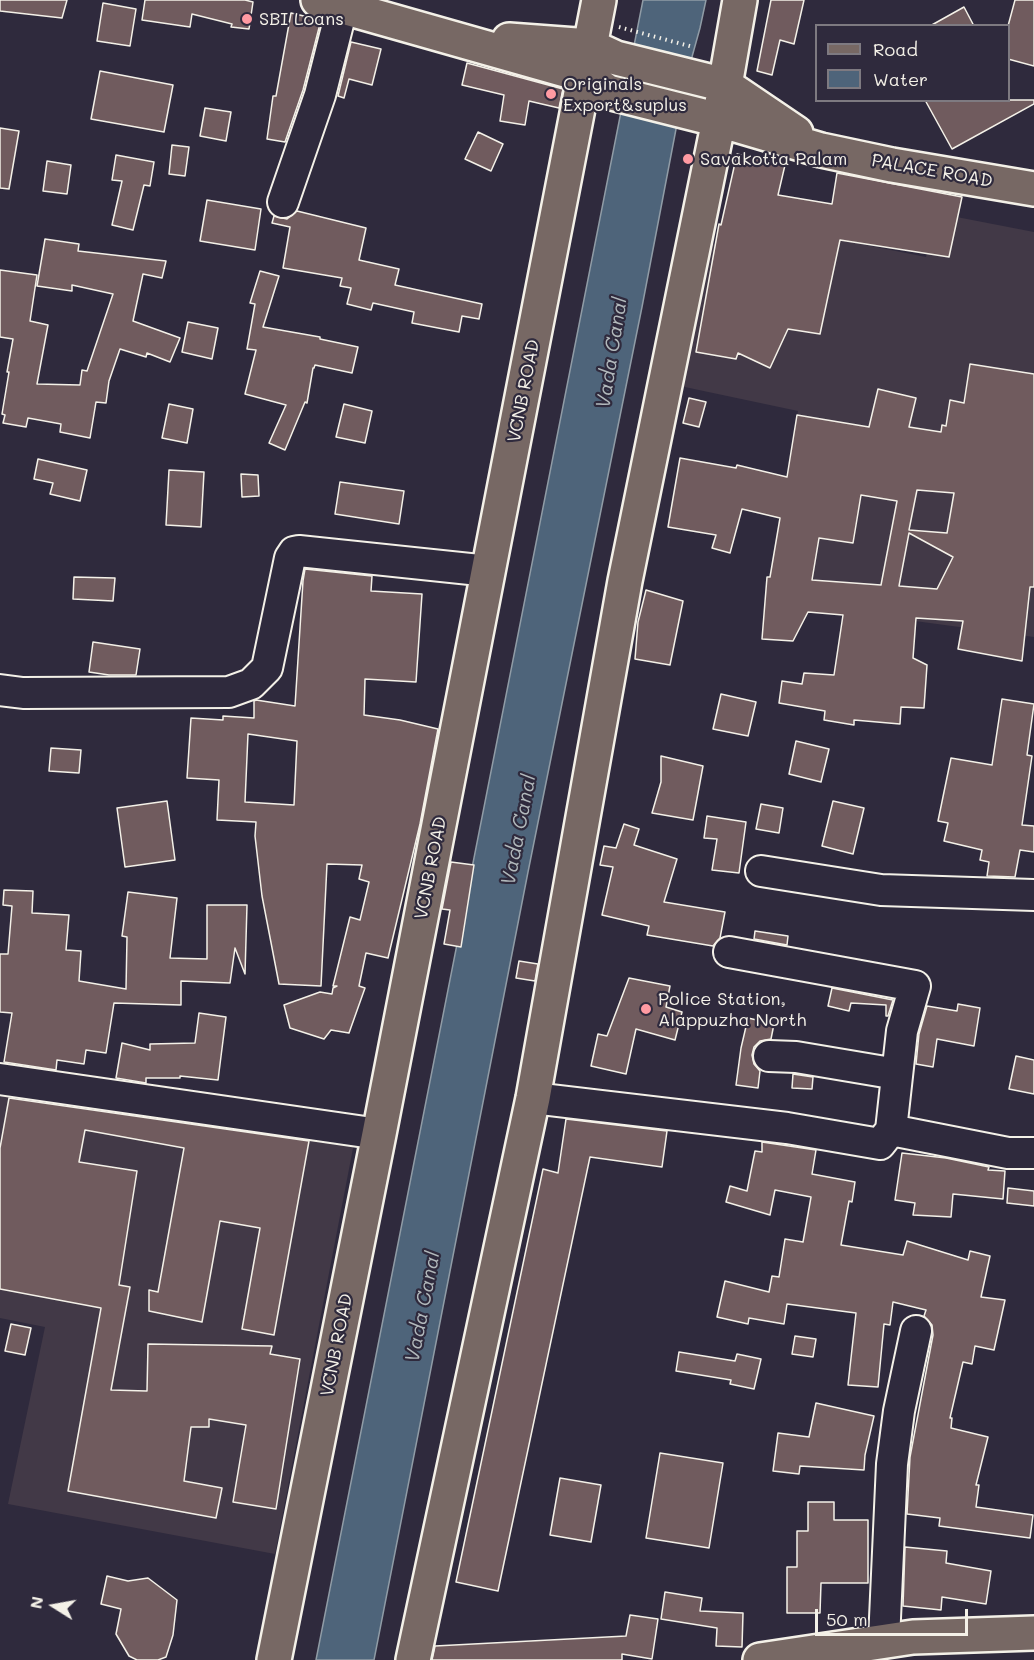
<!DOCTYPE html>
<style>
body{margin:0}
#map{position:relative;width:1034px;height:1660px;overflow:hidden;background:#2f2a3d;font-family:Mali,sans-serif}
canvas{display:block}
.legend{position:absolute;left:815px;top:24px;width:195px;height:78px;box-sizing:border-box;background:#2f2a3d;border:2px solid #7e7a81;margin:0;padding:8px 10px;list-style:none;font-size:18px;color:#f4f1e8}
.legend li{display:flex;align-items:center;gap:12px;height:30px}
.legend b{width:30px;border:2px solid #7e7a81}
.north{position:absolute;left:24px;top:1576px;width:60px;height:60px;-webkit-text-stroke:4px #2f2a3d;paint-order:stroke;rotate:281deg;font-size:16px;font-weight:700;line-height:24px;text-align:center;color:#f4f1e8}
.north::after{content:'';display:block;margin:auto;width:21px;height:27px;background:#f4f1e8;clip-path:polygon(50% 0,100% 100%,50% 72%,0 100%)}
.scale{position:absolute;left:815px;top:1609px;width:153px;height:27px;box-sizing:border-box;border:3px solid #f4f1e8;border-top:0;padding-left:8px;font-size:18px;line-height:21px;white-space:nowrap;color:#f4f1e8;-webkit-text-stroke:4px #2f2a3d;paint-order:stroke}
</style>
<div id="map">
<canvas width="1034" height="1660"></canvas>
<ul class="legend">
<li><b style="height:8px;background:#776864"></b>Road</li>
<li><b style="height:16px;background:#4e647a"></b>Water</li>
</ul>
<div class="north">N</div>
<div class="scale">50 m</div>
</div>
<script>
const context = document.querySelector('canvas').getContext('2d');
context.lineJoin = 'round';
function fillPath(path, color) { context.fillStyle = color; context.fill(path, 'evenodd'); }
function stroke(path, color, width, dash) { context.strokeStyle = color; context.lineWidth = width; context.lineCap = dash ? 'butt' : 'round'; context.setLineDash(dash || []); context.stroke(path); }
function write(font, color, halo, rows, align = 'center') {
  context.font = font + ' Mali,sans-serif'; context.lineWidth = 4.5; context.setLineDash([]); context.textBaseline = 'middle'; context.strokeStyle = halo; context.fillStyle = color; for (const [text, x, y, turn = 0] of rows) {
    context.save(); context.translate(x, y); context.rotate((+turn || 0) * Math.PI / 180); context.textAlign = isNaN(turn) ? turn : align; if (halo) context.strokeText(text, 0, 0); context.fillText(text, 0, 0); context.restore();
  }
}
const built = new Path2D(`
 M936,213L1034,232V637L766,601L798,411L680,386L709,243L755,252L760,224L926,257Z
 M2,1082L354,1143L275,1554L8,1504L45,1327L0,1318V1099Z`);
const water = new Path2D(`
 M643,0H706L700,28L685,82L642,307L528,872L374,1660H316Z`);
const building = new Path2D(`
 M0,0H67L62,18L0,11Z
 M145,0H245L253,2L249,29L231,27L232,24L192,14L190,27L142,20Z
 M771,0H804L794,44L780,40L772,75L757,71Z
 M1015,0H1034V66L1008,59V26Z
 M103,3L136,9L130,46L97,41Z
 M964,7L974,26H930Z
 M291,13L321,20L303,90L285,142L267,139L273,96H276Z
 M351,42L381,49L372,85L349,79L344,98L338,96Z
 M467,63L563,89L559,108L529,101L525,125L500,121L504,95L462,85Z
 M100,71L173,85L164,132L91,119Z
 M925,100H1034V104L952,149Z
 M205,108L231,112L226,141L200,136Z
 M0,128L19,131L9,189L0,188Z
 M478,132L503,144L491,171L465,159Z
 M172,145L189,147L185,176L169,174Z
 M737,154L785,165L778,195L832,204L837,173L962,197L949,257L840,240L820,334L788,329L770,368L738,353L736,359L696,352L719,224L721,225Z
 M116,155L154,162L150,186L144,185L133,230L112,225L122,181L112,180Z
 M47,161L71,165L67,194L43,191Z
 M207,200L261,209L255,250L200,241Z
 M297,211L366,228L359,260L399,269L395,285L482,304L479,319L462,316L459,332L412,323L414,312L373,303L371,310L347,304L351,288L340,286L342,278L283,268L290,227L272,223L274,216L287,219Z
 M45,239L79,244L78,251L166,261L162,278L143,274L133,321L180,338L170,362L147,353L146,357L120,349L109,381L106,403L96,402L90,438L60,432L61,424L28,418L26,427L3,423L5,415L2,414L9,372H7L13,339L0,337V270L37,275L30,321L48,325L37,384L80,385L82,370L87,371L113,294L72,285V291L37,286Z
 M260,271L279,276L263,327L320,337V339L358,347L352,373L315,365L314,368H313L307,403L305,402L285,450L269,443L286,405L245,394L256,350L247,349L255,304L250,303Z
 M188,322L218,328L212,359L182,352Z
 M970,364L1034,374V587H1030L1022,661L958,649L963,621L916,618L913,658L927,665L924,708L901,707L900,724L854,720V725L824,720L825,711L779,703L782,681L802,684L804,673L834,675L843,615L808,612L793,641L762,639L767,577H770L780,518L742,509L730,553L712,548L716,535L668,527L680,458L736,468L737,465L787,477L797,415L869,427L878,389L916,398L909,427L941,432L942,425L946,426L950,400L964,403ZM917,490L954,493L947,533L909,530ZM861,495L897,501L881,585L812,580L819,538L853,543ZM909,533L953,557L937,589L899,586Z
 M689,398L706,402L699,427L683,423Z
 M169,404L193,409L187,443L162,438Z
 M344,404L372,411L365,443L336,437Z
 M38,459L87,470L80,501L50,494L53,483L34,479Z
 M169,470L204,472L201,527L166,525Z
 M241,474L258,475L259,496L242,497Z
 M340,482L404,491L399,524L335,514Z
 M305,569L372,576L371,591L422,594L416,682L365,679L364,715L400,720L438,729L420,824L388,958L366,953L359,986L365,988L349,1033L331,1030L324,1039L290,1028L284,1005L320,992L332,994L333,988L337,986H333L350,917L360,920L369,882L359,879L362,865L327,864L321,986L279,984L262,896L255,836L256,822L217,820L219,780L187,778L191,718L223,720V716L254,718V701L256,700L295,706L303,581ZM248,734L297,741L294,805L245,802Z
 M74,577L115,578L113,601L73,599Z
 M646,590L683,601L670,665L635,659L638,622Z
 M93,642L140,649L136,675H109L89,672Z
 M721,694L756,702L748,736L713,729Z
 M1002,699L1034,704L1027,755L1032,756L1022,825L1034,826V852L1020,850L1015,877L987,876L989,862L980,860L982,850L944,841L948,823L938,821L951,758L992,765Z
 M796,741L829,749L821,782L789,774Z
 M51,748L81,750L79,773L49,771Z
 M661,756L703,766L693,820L652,813L661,782Z
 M167,801L175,860L125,867L117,808Z
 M833,801L864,808L853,854L822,846Z
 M761,804L783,808L779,833L756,829Z
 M707,816L746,822L739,873L712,870L717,839L704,838Z
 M624,824L639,829L634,845L677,859L664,902L725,912L720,938L713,946L647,935L649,926L602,915L613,867L600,865L604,846L616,848Z
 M451,862L474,865L461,947L444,944L450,910L442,909Z
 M4,890L33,891L32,913L69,915L66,950L81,951L79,981L126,989L127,937L122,936L128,892L177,898L170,958L207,959V905H247L245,974L235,948L230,983L181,981V1005L114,1003L106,1053L86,1050L84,1064L57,1060L56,1070L4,1062L12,1013L0,1012V954H8L12,906L3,905Z
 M755,931L788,936L787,945L754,939Z
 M519,961L538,964L535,981L516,978Z
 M629,978L670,986L666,1007L682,1012L675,1040L636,1029L626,1074L591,1066L598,1034L607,1036Z
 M832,988L893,1000L888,1016H886V1005L851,1003L849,1011L828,1006Z
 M958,1004L980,1008L974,1046L937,1039L933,1067L916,1064L919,1034L927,1006L957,1011Z
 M199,1013L226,1017L218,1080L180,1076V1078H146V1083L116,1078L122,1043L150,1050V1044L195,1043Z
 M748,1018L774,1024L771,1039L760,1041L754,1047L752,1055L754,1064L760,1071L758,1088L736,1085L741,1048Z
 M1016,1056L1034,1060V1094L1009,1089Z
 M793,1074L813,1077L812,1089L792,1088Z
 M9,1098L309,1141L274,1335L242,1329L260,1228L220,1221L202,1322L149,1311V1290L158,1292L184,1148L85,1130L79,1162L137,1171L119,1285L130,1287L111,1390L147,1391L148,1344L272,1346L270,1354L300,1359L276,1509L233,1502L246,1425L209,1419V1427H191L184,1481L222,1488L216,1518L68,1491L101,1308L0,1289V1148Z
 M566,1119L667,1131L662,1167L590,1157L498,1591L456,1582L543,1169L558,1173Z
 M762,1142L816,1150L812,1174L855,1182L852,1202L849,1201L841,1245L903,1255L907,1241L968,1260L970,1251L990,1256L981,1297L1005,1300L994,1350L975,1346L972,1364L963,1362L950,1418H952L951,1428L988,1437L976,1485H979L976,1507L1033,1515L1030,1538L939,1526L940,1518L907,1514L910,1457L933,1335L932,1325L924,1316L926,1310L893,1302L890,1325L884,1324L878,1387L848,1385L856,1313L787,1304L784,1324L749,1318L748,1324L717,1317L725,1281L769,1292L772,1276L779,1277L785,1239L803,1242L811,1197L775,1190L770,1215L726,1202L730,1186L747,1191L755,1151L762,1152Z
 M902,1153L946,1158L989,1167L988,1170L1005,1171L1003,1199L953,1194L951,1217L913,1215L915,1203L895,1200Z
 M1008,1188L1034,1191V1206L1007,1203Z
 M11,1324L31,1328L25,1355L5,1351Z
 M795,1336L816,1339L813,1357L792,1354Z
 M679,1352L735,1361L737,1354L761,1359L754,1389L730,1384L731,1380L676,1371Z
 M816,1403L874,1416L865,1455L864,1470L800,1466L799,1474L773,1471L778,1433L809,1437Z
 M660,1453L723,1463L709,1548L646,1538Z
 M560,1478L601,1485L591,1542L550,1535Z
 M808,1502H834V1520H868V1583H821L820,1613H787V1567H797V1531H808Z
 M905,1547L947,1551L946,1563L991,1571L986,1604L942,1597L941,1610L903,1606Z
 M107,1576L128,1581L148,1578L177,1600L173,1635L166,1657L158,1660H137L129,1656L116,1634L121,1609L101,1604Z
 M665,1592L702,1598L700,1611L743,1613L742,1647L716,1646L717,1628L661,1619Z
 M630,1615L658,1619L652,1659L622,1654V1660H432L435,1646L626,1636Z`);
const path = new Path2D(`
 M619,27L693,47`);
const minor = new Path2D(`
 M283,202L320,95L342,8
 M0,690L23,693L229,692L251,684L267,668L290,558L294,552L299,551L489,571
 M761,871L881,890L1034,895
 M729,952L915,986L902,1031L891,1130
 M769,1056L796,1057L897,1074
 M0,1079L379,1134
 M533,1098L787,1128L880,1144L891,1130L1008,1153H1034
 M884,1640L892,1464L899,1411L916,1331`);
const major = new Path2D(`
 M318,0L586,76L608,92L719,120L821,150L892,165L1034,189
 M509,40L590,46L616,58L725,85L796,133
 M274,1660L379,1134L599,0
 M413,1660L533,1098L625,581L719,120L740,0
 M760,1660L913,1637L1034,1633`);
const markers = [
 [247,19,6,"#ff9aa2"],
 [551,94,6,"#ff9aa2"],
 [688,159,6,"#ff9aa2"],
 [646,1009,6,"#ff9aa2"]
];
const poiNames = [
 ["SBI Loans",259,19],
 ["Originals",563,84],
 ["Export&suplus",563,105],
 ["Savakotta Palam",700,159],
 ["Police Station,",658,999],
 ["Alappuzha North",658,1020]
];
const streetNames = [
 ["PALACE ROAD",932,171,10],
 ["VCNB ROAD",524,391,-79],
 ["VCNB ROAD",431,868,-79],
 ["VCNB ROAD",337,1345,-79]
];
const waterNames = [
 ["Vada Canal",612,353,-81],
 ["Vada Canal",519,830,-79],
 ["Vada Canal",423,1307,-79]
];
fillPath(built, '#423947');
fillPath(water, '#4e647a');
stroke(water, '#909ca6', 1.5);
fillPath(building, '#705b5e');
stroke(building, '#f4f1e8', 1.5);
stroke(minor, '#f4f1e8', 34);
stroke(major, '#f4f1e8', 38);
stroke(path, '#f4f1e8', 4, [1.5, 4.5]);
stroke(minor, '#2f2a3d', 30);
stroke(major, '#776864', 33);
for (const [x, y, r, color] of markers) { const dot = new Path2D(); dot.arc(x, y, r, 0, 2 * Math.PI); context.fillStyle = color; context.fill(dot); stroke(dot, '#2f2a3d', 2); }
write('18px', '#f4f1e8', '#2f2a3d', poiNames, 'left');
write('18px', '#f4f1e8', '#2f2a3d', streetNames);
write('italic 20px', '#b2b9bc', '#2f2a3d', waterNames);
</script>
